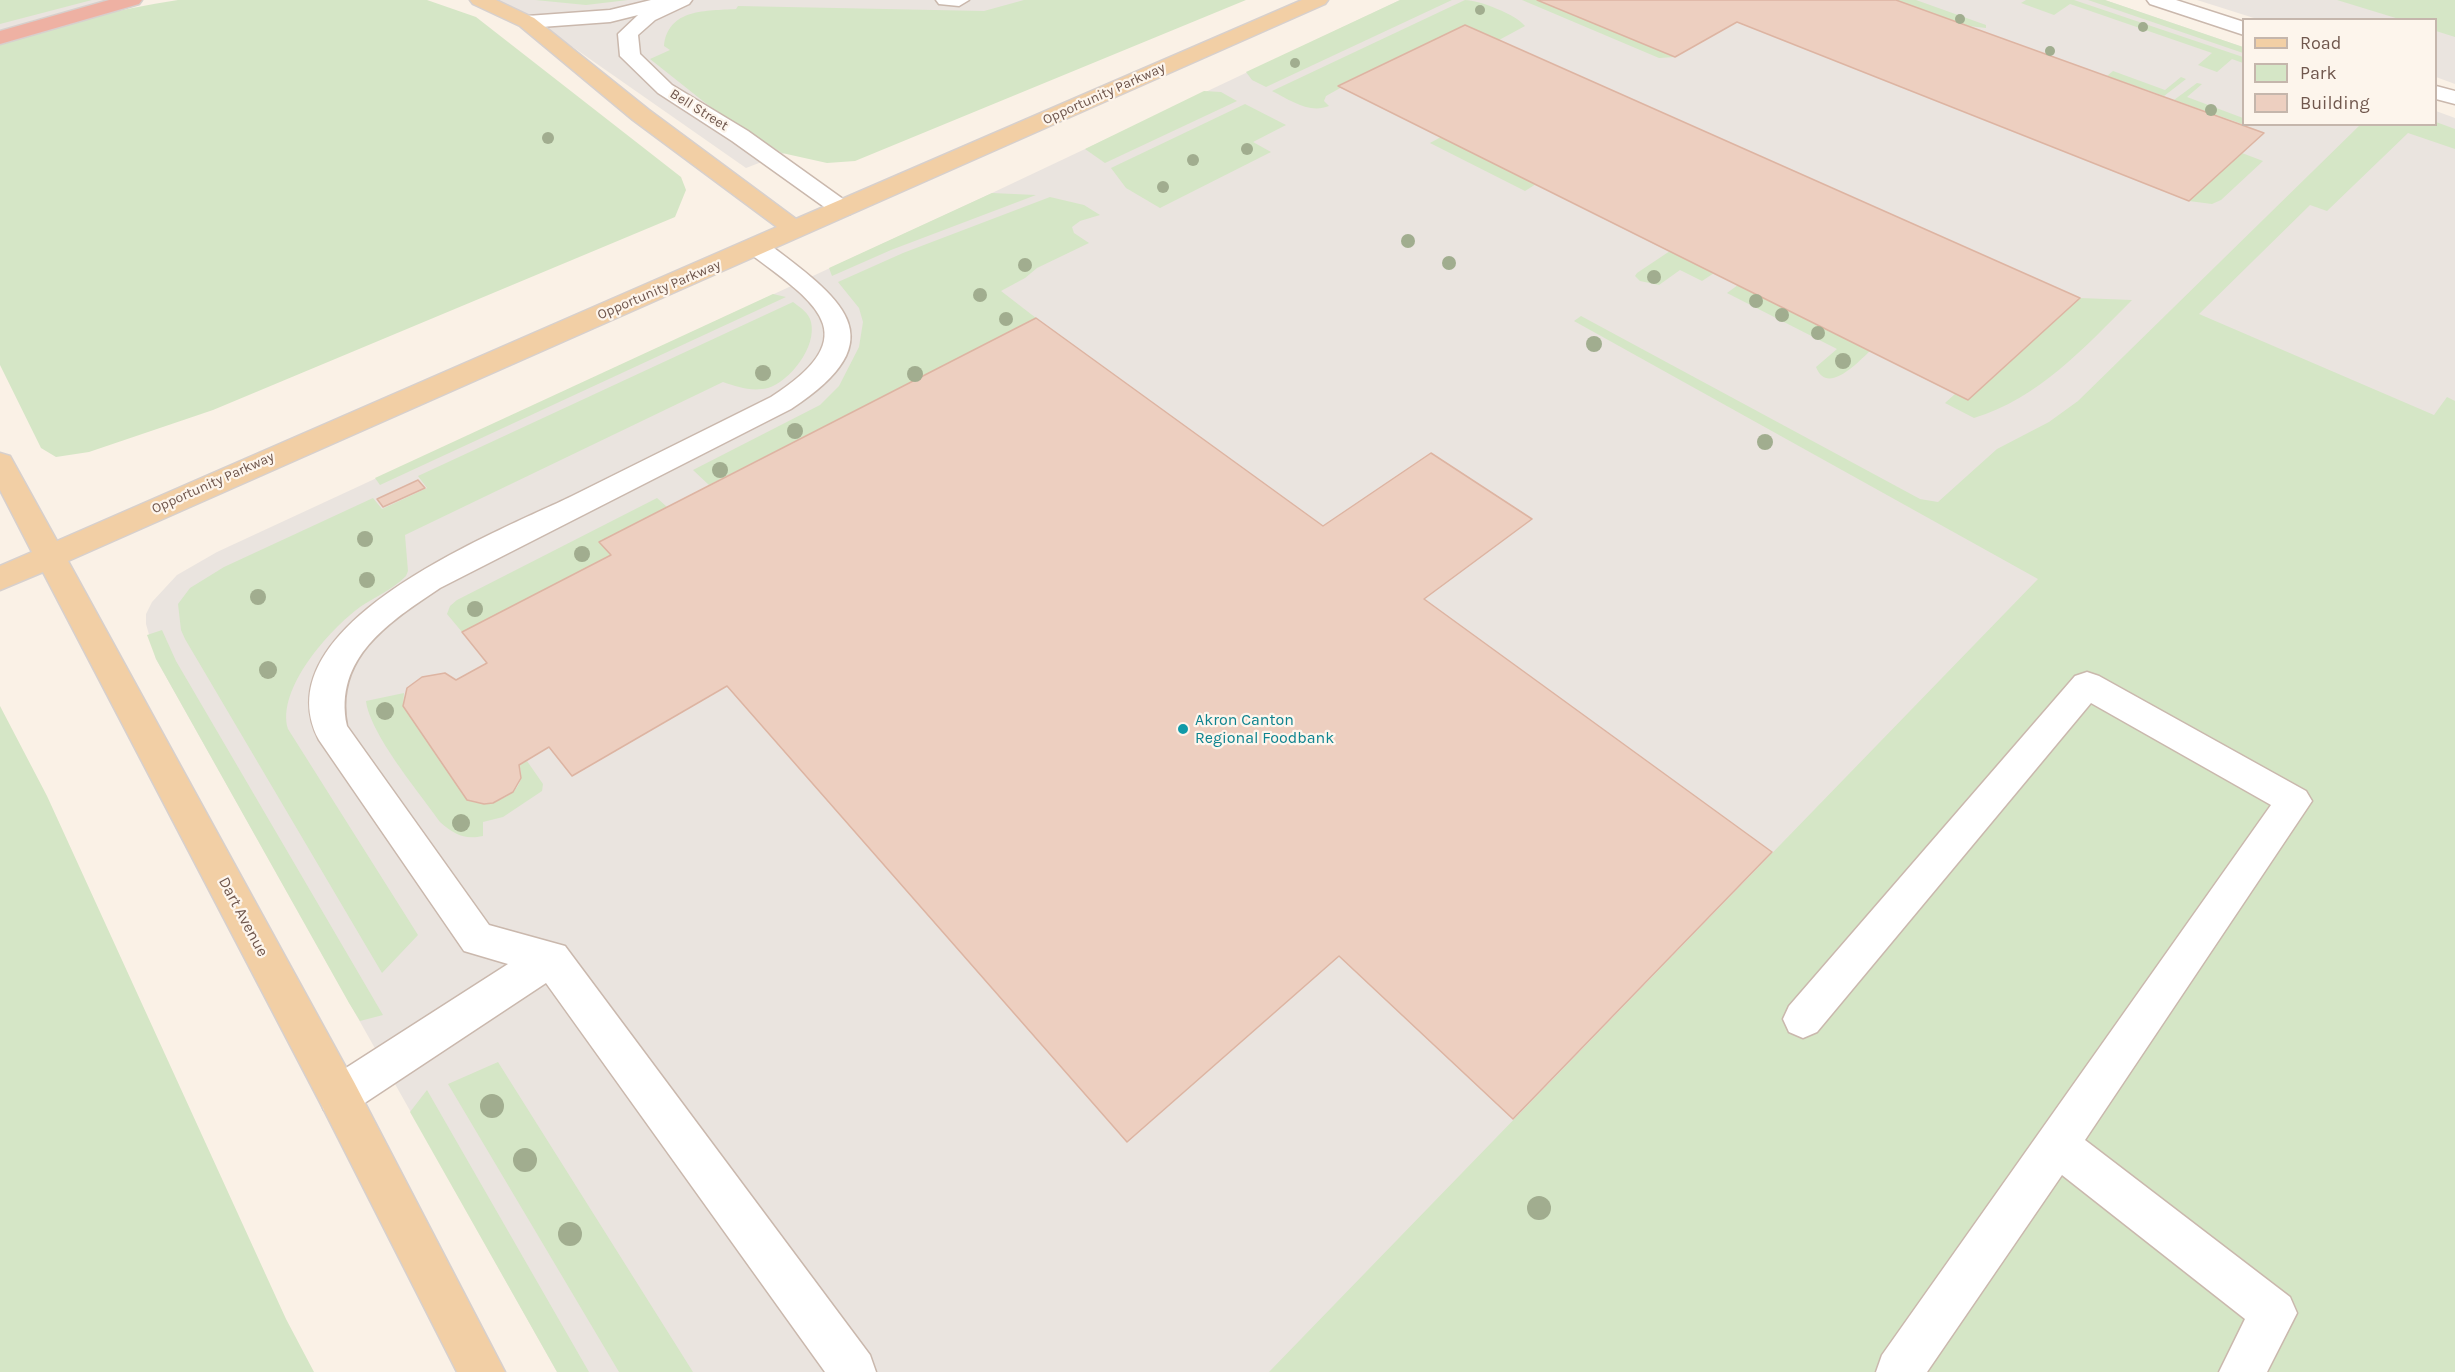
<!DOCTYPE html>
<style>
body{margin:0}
#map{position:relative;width:2455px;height:1372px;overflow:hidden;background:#faf1e6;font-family:Karla,sans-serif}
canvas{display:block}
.legend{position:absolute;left:2242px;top:18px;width:195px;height:108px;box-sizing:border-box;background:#fdf5ec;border:2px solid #c5b6ac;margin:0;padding:8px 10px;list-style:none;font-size:18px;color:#70574d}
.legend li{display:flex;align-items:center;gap:12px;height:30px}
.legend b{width:30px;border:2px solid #c5b6ac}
</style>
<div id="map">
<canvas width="2455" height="1372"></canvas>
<ul class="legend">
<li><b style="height:8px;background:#f2cfa5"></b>Road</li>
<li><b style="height:16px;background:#d5e6c6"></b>Park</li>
<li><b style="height:16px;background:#edcfc0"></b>Building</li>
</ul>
</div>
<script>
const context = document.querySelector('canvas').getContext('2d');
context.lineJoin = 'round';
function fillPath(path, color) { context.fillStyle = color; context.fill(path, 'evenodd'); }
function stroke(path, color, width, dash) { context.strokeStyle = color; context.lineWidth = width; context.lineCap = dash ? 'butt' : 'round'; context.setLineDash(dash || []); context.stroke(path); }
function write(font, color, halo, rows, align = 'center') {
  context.font = font + ' Karla,sans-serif'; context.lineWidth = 4.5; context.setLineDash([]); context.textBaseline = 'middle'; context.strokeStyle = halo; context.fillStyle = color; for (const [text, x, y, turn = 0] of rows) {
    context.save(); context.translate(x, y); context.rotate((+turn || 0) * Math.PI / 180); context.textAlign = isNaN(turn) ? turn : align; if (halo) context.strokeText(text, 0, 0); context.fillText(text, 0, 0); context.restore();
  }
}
const industrial = new Path2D(`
 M0,0H116L34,20L0,32Z
 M493,0H1182L746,168L567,43L500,1Z
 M1400,0H2105L2243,47L2244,124H2436V111L2455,118V1372H557L156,659L146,624V614L152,602L177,575L217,552L992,193Z
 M2197,0H2455V84L2436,77V20L2257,19Z`);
const green = new Path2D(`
 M0,0H92L0,24Z
 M178,0H427L476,17L681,177L686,190L675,217L213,410L89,452L56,457L41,448L0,365V45C57,24 117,9 178,0Z
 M535,0H628L586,5Z
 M1024,0H1246L855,161L827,163L782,153L713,109L650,59L670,50L664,46C668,8 707,11 736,9L738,6L984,11Z
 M1400,0H1452L1266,87L1252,80L1246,72Z
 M1465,0C1479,0 1517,15 1525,26L1499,40L1465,25L1339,85L1342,87L1326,96L1324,101L1329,106C1309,114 1290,100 1272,91Z
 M1522,0H1537L1675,57L1659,58Z
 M1896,0H1916L1986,25V28L1969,26Z
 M2026,0H2074L2243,57V63L2232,59L2217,72L2198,65L2212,53L2070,4L2054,15L2021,3Z
 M2088,0H2105L2243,47V53Z
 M2337,0H2455V37L2436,31V20L2399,19Z
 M2113,71L2165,90L2181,77L2186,79L2164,96L2107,76Z
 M2197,83L2202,84L2187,97L2243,118L2245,125L2174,100Z
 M1204,91L1221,92L1237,101L1105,163L1085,149Z
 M1245,104L1286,125L1253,142L1271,152L1160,208L1126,188L1111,168Z
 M2436,122L2455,129V149L2408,133L2327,211L2310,205L2199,314L2434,415L2447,397L2455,401V1372H1269L2038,579L1574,321L1581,316L1920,499L1938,502L1997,449L2049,422L2078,401L2360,125L2436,124Z
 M1441,137L1536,184L1525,191L1430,143Z
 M2242,153L2263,161L2221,200L2212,204L2189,201Z
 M992,193L1036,195L891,250L832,276L829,268Z
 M1050,197L1084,205L1100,215L1080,221L1072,227L1074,233L1089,243L1037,268L1025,278L1001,291L1036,318L709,485L693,470L820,405L839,386L859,347L863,322L859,308L838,282L903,253Z
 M1670,251L1714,273L1702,281L1680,270L1659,285L1640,281L1635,276L1637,273Z
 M1738,285L1870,351C1858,362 1827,396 1816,367L1837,349L1727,293Z
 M773,294L786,297L380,485L375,478Z
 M2080,298L2132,300C2086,346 2038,399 1974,418L1945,403L1955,394L1968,400Z
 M793,302C801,308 809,313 811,322C817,347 790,381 768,388C751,392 738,387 723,382L405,535L408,571L406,576C393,589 375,597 360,607C330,629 276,689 288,729L418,935L382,973L185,639L181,630L178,604L190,588L224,567L373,498L382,509L427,488L418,476Z
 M657,498L667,507L599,542L611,555L462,632L447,614L450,606L457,600Z
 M162,630L176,661L383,1015L360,1021L349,1003L156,659L147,635Z
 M404,693L403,706L467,800C488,810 531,794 519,765L527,761L543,784L542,791L503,817L483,822V836C464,840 454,834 440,822C419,792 370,734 366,701Z
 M0,706L47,796L286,1319L314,1372H0Z
 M498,1062L693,1372H619L448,1084Z
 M427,1090L589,1372H557L410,1112Z`);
const building = new Path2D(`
 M1537,0H1896L2264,133L2189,201L1737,22L1675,57Z
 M1465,25L1499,40L2080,298L1968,400L1338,86Z
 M1036,318L1323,526L1431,453L1532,519L1424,599L1772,852L1513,1119L1339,956L1127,1142L727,686L572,776L549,747L519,765L521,778L513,792L493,803L484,804L467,800L403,706L407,688L422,677L445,673L456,680L487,663L462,632L611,555L599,542Z
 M418,480L425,488L383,507L377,499Z`);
const minor = new Path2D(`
 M651,0H692L689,4L655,20L638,35L640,54L672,85L748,131L850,204L854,209L850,214H834L732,141L658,93L620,56L618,34L638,15L610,22L527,28L517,22L527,16L610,10Z
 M936,0H969L959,6L939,4Z
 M2147,0H2176L2244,22V35L2150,4Z
 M2436,86L2455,91V104L2436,99Z
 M757,240L766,242C840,298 900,338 791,409L440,588C389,622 333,658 347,726L489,925L565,946L870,1355L876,1372H825L546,983L354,1110L339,1116L324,1110L318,1096L324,1082L508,964L464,951L319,740C259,624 498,532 572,496C638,463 705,430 771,397C870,334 814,302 748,252L745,247L748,242Z
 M2087,672L2099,676L2306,791L2312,801L2085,1140L2290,1297L2297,1313L2267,1372H2219L2245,1319L2062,1175L1927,1372H1876L1882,1355L2271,805L2091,703L1817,1032L1803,1038L1789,1032L1783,1019L1789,1006L2075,676Z`);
const major = new Path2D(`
 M470,0H496L534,18L649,110L796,219L1302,0H1328L1325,4L68,561L354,1082L505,1372H457L324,1110L43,572L0,590V566L32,552L0,490V453L10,456L57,541L777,227L633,120L520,26L473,4Z`);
const highway = new Path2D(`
 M109,0H142L139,4L0,44V31Z`);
const trees = [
 [1480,10,5],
 [1960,19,5],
 [2143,27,5],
 [2050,51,5],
 [1295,63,5],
 [2211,110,6],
 [548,138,6],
 [1247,149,6],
 [1193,160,6],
 [1163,187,6],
 [1408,241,7],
 [1449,263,7],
 [1025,265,7],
 [1654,277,7],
 [980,295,7],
 [1756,301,7],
 [1782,315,7],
 [1006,319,7],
 [1818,333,7],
 [1594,344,8],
 [1843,361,8],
 [763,373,8],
 [915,374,8],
 [795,431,8],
 [1765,442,8],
 [720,470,8],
 [365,539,8],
 [582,554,8],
 [367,580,8],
 [258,597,8],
 [475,609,8],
 [268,670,9],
 [385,711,9],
 [461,823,9],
 [492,1106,12],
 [525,1160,12],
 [1539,1208,12],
 [570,1234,12]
];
const markers = [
 [1183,729,6,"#0f9aa8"]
];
const farStreetnames = [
 ["Opportunity Parkway",1104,94,-24],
 ["Bell Street",699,110,32],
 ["Opportunity Parkway",659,290,-23],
 ["Opportunity Parkway",213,483,-24]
];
const cultureNames = [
 ["Akron Canton",1195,720],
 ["Regional Foodbank",1195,738]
];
const streetNames = [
 ["Dart Avenue",243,917,62]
];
fillPath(industrial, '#eae4df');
fillPath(green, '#d5e6c6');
fillPath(building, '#edcfc0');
stroke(building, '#ddb4a2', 1.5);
stroke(minor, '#cab8ad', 3);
stroke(major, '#d7d0cd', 3);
stroke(highway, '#d7d0cd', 3);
fillPath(minor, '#fff');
fillPath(major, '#f2cfa5');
fillPath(highway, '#eeb1a3');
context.fillStyle = '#a1ad8f';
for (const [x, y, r] of trees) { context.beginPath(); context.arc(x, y, r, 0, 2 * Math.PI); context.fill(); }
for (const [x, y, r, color] of markers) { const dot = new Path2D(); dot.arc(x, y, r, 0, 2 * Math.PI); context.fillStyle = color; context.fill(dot); stroke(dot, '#fdf5ec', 2); }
write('14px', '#70574d', '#fdf5ec', farStreetnames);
write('16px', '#0d838f', '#fdf5ec', cultureNames, 'left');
write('16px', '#70574d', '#fdf5ec', streetNames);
</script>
